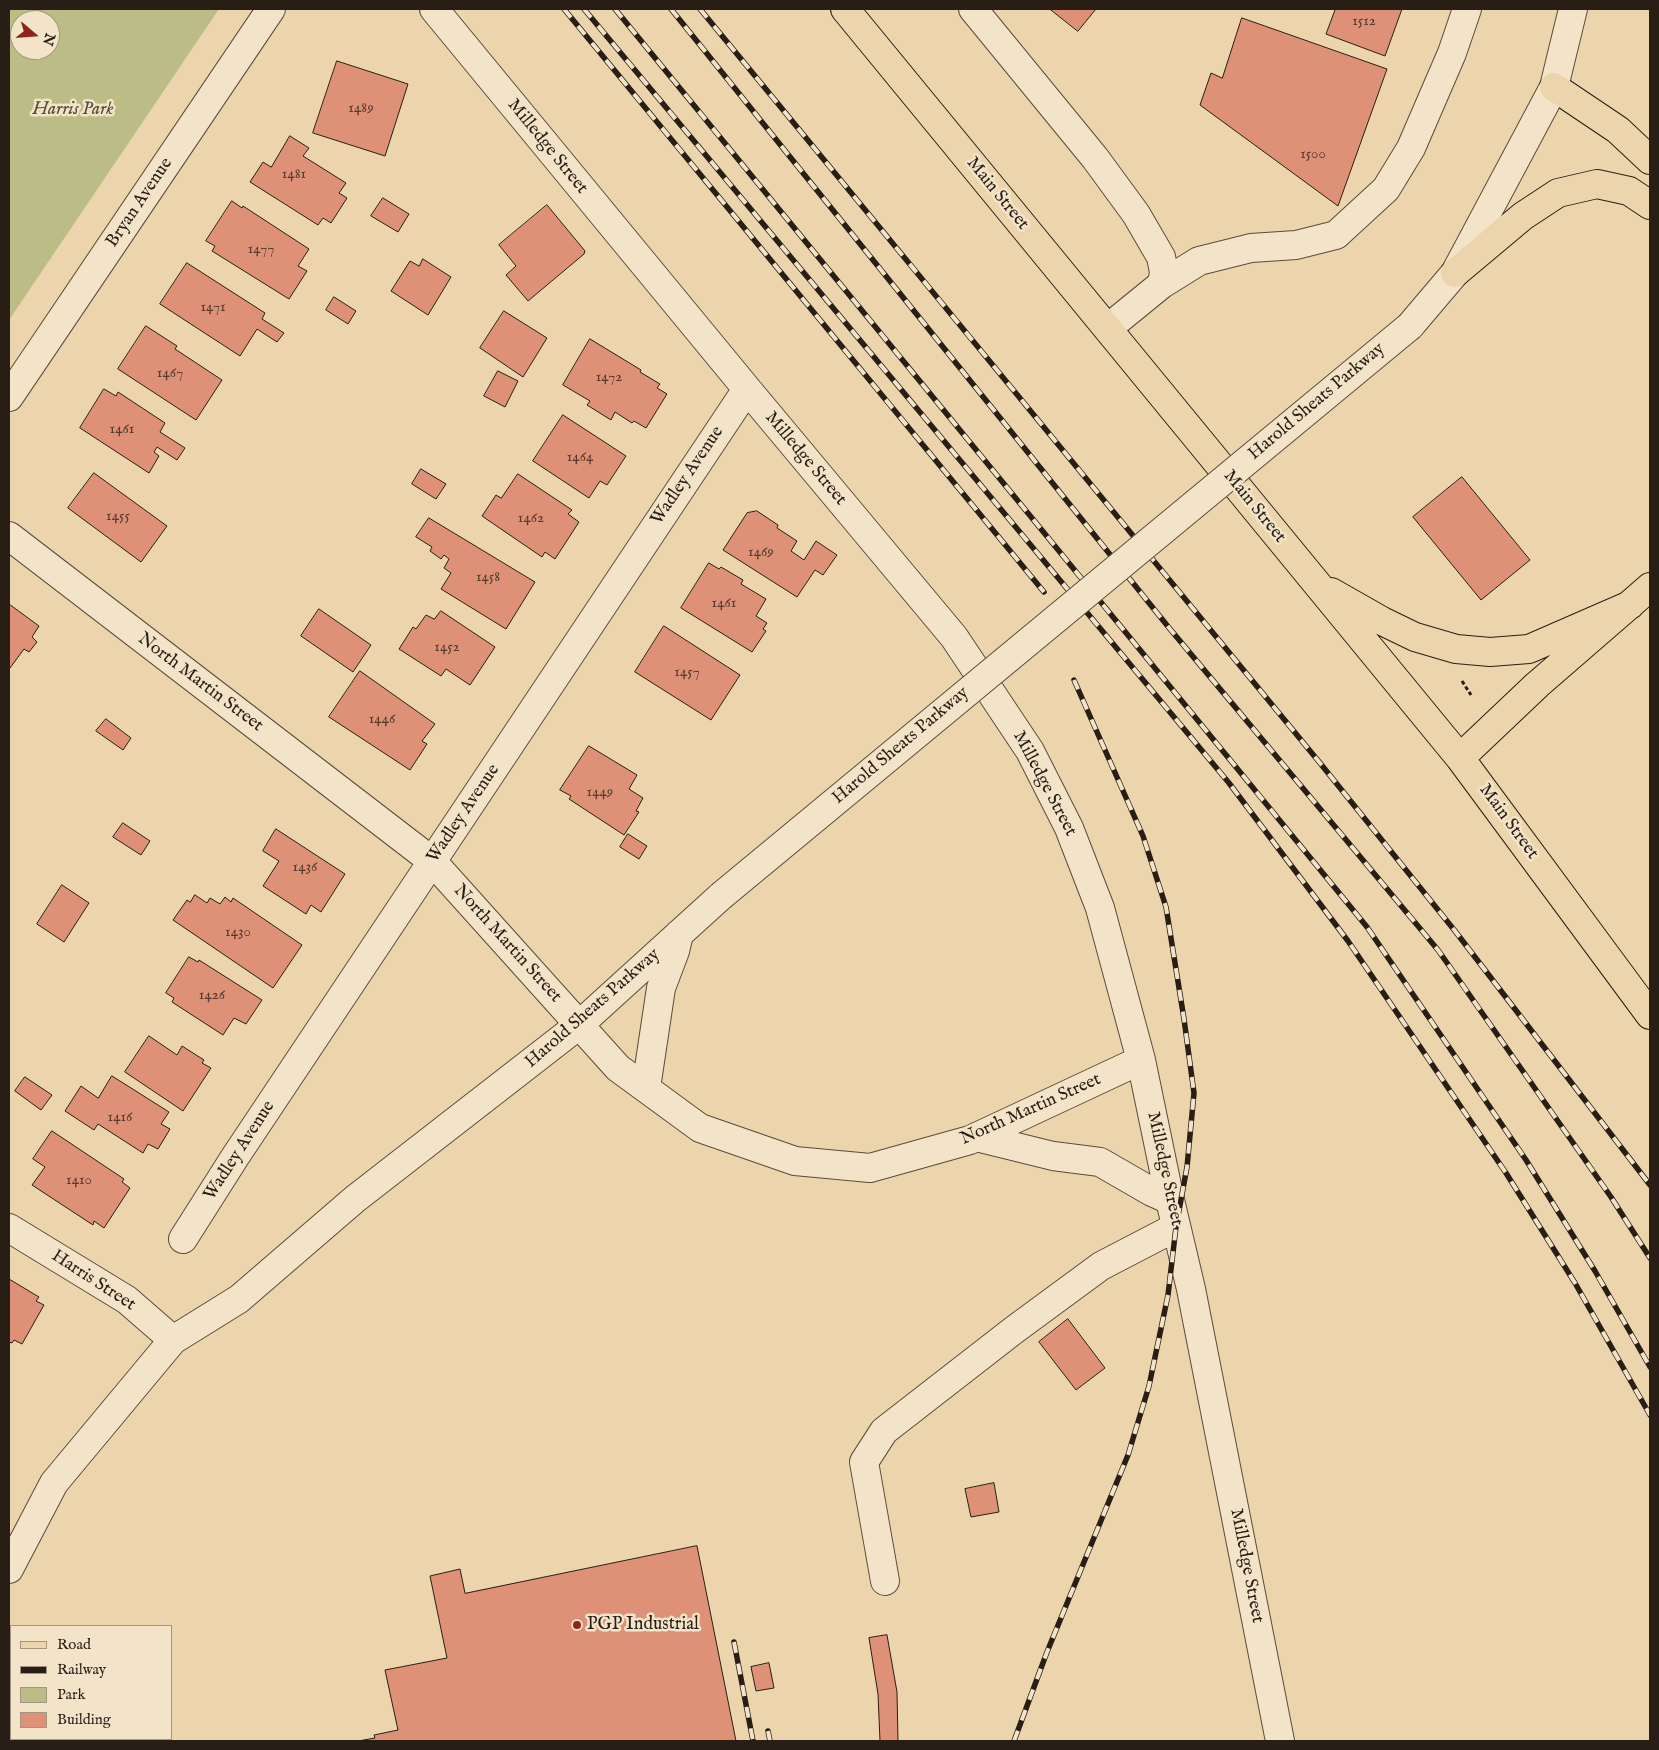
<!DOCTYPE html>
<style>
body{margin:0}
#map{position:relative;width:1659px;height:1750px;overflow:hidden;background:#ecd5ac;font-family:"IM FELL English",serif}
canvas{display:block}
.frame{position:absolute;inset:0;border:10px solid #281e16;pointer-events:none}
.legend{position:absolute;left:10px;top:1625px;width:162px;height:115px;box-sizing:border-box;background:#f3e4c9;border:1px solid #a29581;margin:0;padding:6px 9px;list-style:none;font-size:15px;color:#281e16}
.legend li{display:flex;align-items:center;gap:10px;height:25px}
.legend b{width:25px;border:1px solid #a29581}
.north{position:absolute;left:10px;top:10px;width:50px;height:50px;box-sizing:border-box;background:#f3e4c9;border:1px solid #a29581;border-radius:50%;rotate:108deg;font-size:14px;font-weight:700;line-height:20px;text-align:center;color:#281e16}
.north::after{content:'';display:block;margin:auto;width:18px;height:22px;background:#8f2418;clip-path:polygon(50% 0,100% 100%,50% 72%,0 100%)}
</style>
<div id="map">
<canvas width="1659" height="1750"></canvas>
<div class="frame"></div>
<ul class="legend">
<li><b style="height:6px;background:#ecd5ac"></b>Road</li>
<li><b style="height:6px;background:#281e16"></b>Railway</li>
<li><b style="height:14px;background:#bcbc86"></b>Park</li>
<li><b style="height:14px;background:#de9177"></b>Building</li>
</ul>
<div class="north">N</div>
</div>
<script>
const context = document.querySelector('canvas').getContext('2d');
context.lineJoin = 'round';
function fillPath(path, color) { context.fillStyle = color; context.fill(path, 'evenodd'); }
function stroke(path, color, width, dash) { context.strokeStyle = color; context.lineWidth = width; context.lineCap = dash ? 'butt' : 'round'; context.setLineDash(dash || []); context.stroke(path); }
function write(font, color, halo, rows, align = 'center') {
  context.font = font + ' "IM FELL English",serif'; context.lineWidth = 5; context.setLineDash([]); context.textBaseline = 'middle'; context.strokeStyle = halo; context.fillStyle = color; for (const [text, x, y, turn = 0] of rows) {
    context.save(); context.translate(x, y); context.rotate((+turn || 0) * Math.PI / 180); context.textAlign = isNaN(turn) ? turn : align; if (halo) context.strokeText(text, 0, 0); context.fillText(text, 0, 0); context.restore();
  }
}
const green = new Path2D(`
 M9,9H219L9,320ZM20,20H50V50H20Z`);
const building = new Path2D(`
 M1050,9H1096L1078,31Z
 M1331,9H1402L1385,56L1326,34L1335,10Z
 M1242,18L1387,69L1338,206L1200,105L1211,73L1222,78Z
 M337,61L408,84L385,156L313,133Z
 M290,136L309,148L303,156L346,183L339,193L347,198L331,223L323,218L318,225L250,182L263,162L271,167Z
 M383,198L409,214L398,232L371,216Z
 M232,201L242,208L243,206L309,249L298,266L307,271L289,299L212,251L215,246L206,241Z
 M547,205L585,251L584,254L528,301L506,275L516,266L499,245Z
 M423,259L451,277L428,315L391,291L410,261L419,266Z
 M187,263L265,313L262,319L284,333L277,342L257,329L240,356L160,304Z
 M334,297L356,311L348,324L326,310Z
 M504,311L547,338L523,377L480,348Z
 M146,326L177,346L175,349L222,380L196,420L118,369Z
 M590,339L641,370L640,372L660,384L657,388L667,394L646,428L634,421L632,423L615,412L611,420L587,405L590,401L563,385Z
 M498,371L518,381L505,407L484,396Z
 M104,389L116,396L118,392L165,423L160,432L185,448L177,460L157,447L154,452L159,456L149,473L80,428Z
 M563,415L626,456L607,485L600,481L589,498L533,461Z
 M421,469L446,484L436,499L412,484Z
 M94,473L167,526L141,562L68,508Z
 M518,474L572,510L568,514L579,522L555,559L545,552L542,557L482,516L496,495L501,498Z
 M1462,477L1530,560L1481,600L1413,517Z
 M757,511L778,525L777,528L797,541L791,551L804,560L816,541L837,555L823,575L815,570L797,597L723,550L747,513Z
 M429,518L535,582L506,629L441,589L451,573L444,568L449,559L444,555L441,559L430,551L432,547L416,537Z
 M709,563L719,569L721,567L743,580L741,584L766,599L756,616L767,623L763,629L766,631L752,652L681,608Z
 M9,604L39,626L32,637L37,642L29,652L24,649L10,668L9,667Z
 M319,609L371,645L353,672L301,636Z
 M441,611L495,647L470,685L446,669L441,676L399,649L413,627L416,629L426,615L434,619Z
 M664,626L740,675L711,720L635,672Z
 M360,671L435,724L422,741L427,744L410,770L329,717Z
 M106,719L131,738L123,750L96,731Z
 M589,746L637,775L629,789L643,798L636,811L639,812L624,835L569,799L571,796L560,790Z
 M123,823L150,841L141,855L113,837Z
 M276,829L345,874L321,912L311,905L306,914L263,886L279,861L263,851Z
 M628,834L647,846L639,859L620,847Z
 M62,885L89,903L64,942L37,924Z
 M195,895L207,903L210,898L220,904L225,897L231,902L233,898L302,945L273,988L173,920L187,900L190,902Z
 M189,957L198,962L199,960L262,1000L246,1024L234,1018L223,1035L172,1002L174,998L166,993Z
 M149,1036L177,1055L182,1046L204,1060L202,1063L211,1068L183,1111L125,1072Z
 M112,1076L169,1112L161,1124L170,1129L158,1149L148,1144L143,1153L98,1124L94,1130L65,1111L81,1086L98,1098Z
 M25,1077L52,1095L41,1110L15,1091Z
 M52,1131L124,1179L122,1182L130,1188L104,1228L94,1221L93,1225L32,1185L45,1167L33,1159Z
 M9,1279L39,1297L36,1301L44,1305L22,1344L14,1340L12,1343L9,1342Z
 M1068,1319L1105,1368L1076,1390L1039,1342Z
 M994,1483L999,1512L971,1517L965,1489Z
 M697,1546L736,1741H358L375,1738L374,1735L398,1730L385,1670L447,1658L430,1576L460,1569L465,1593Z
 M887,1635L897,1692L898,1741H880L878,1694L869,1638Z
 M769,1663L774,1688L756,1691L751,1667Z
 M47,1739H148V1741H48Z`);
const path = new Path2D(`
 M1462,681L1471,695`);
const minor = new Path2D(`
 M434,9L747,389L954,637L1030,751L1069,828L1100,908L1141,1060L1170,1200L1191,1289L1280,1741
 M973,9L1095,158L1136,214L1161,257L1164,272L1162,284
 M1410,326L1455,273L1554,87L1573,9
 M1108,328L1162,284L1199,261L1251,248L1296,245L1336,235L1386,189L1411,148L1452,53L1467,9
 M9,397L271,9
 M9,536L432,861L618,1068L700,1128L795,1161L870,1168L970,1140L1141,1060
 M646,1088L661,988L675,951L679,934
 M976,1137L1053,1156L1100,1162L1152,1192L1170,1200
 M9,1228L127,1300L173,1340
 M183,1239L235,1157L747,389
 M9,1569L54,1483L173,1340L239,1299L355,1199L579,1025L721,896
 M885,1581L864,1462L884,1431L1014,1330L1101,1266L1176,1227`);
const major = new Path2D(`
 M845,9L1460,758L1650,1015
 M1554,87L1618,130L1650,160
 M1455,273L1523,216L1558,193L1597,184L1629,191L1650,205
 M1331,592L1382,621L1415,637L1456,649L1490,652L1529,649L1630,605
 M1460,758L1537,685L1650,587`);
const rail = new Path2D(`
 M564,9L1044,592
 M584,9L1229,783L1348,941L1506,1173L1575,1283L1650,1415
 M615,9L1367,927L1526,1160L1595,1271L1650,1367
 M671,9L1170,629L1438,950L1611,1197L1650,1258
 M700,9L1320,763L1455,931L1650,1185
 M734,1642L753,1741
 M768,1731L770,1741
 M1014,1741L1047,1652L1128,1455L1149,1386L1168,1295L1176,1227L1187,1167L1194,1093L1184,1019L1166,907L1143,836L1074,680`);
const minorBridge = new Path2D(`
 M721,896L1410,326`);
const markers = [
 [577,1625,5,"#8f2418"]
];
const numberNames = [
 ["1512",1364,22],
 ["1489",361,109],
 ["1500",1313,155],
 ["1481",294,175],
 ["1477",261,250],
 ["1471",213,308],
 ["1467",170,374],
 ["1472",609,378],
 ["1461",122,430],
 ["1464",580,458],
 ["1455",118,517],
 ["1462",531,519],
 ["1469",761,553],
 ["1458",488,578],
 ["1461",724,604],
 ["1452",447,648],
 ["1457",687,673],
 ["1446",382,720],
 ["1449",600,793],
 ["1436",305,868],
 ["1430",238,933],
 ["1426",212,996],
 ["1416",120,1118],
 ["1410",79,1181]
];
const parkNames = [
 ["Harris Park",73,110]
];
const streetNames = [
 ["Milledge Street",547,147,51],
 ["Main Street",997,194,51],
 ["Bryan Avenue",140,203,-56],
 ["Harold Sheats Parkway",1317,402,-40],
 ["Milledge Street",805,459,50],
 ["Wadley Avenue",688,476,-56],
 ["Main Street",1254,507,51],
 ["North Martin Street",200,683,37],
 ["Harold Sheats Parkway",901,746,-40],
 ["Milledge Street",1044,784,62],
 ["Wadley Avenue",464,814,-56],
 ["Main Street",1508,822,54],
 ["North Martin Street",507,944,48],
 ["Harold Sheats Parkway",593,1009,-41],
 ["North Martin Street",1031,1110,-24],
 ["Wadley Avenue",240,1151,-57],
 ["Milledge Street",1164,1169,78],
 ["Harris Street",93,1281,33],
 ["Milledge Street",1246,1566,79]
];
const poiNames = [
 ["PGP Industrial",587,1625]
];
fillPath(green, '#bcbc86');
fillPath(building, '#de9177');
stroke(building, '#281e16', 1);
stroke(minor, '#594c3c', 30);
stroke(major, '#281e16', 30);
stroke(path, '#281e16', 3, [4, 2.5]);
stroke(minor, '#f3e4c9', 28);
stroke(major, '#ecd5ac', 28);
stroke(rail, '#281e16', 5.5);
stroke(rail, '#f3e4c9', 4, [11]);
stroke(minorBridge, '#594c3c', 30, []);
stroke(minorBridge, '#f3e4c9', 28);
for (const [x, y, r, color] of markers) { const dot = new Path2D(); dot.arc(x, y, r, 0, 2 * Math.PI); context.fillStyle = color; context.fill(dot); stroke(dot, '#f3e4c9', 2); }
write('15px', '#563b2e', null, numberNames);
write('italic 18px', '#544d38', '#f3e4c9', parkNames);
write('18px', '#281e16', '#f3e4c9', streetNames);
write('18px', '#281e16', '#f3e4c9', poiNames, 'left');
</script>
